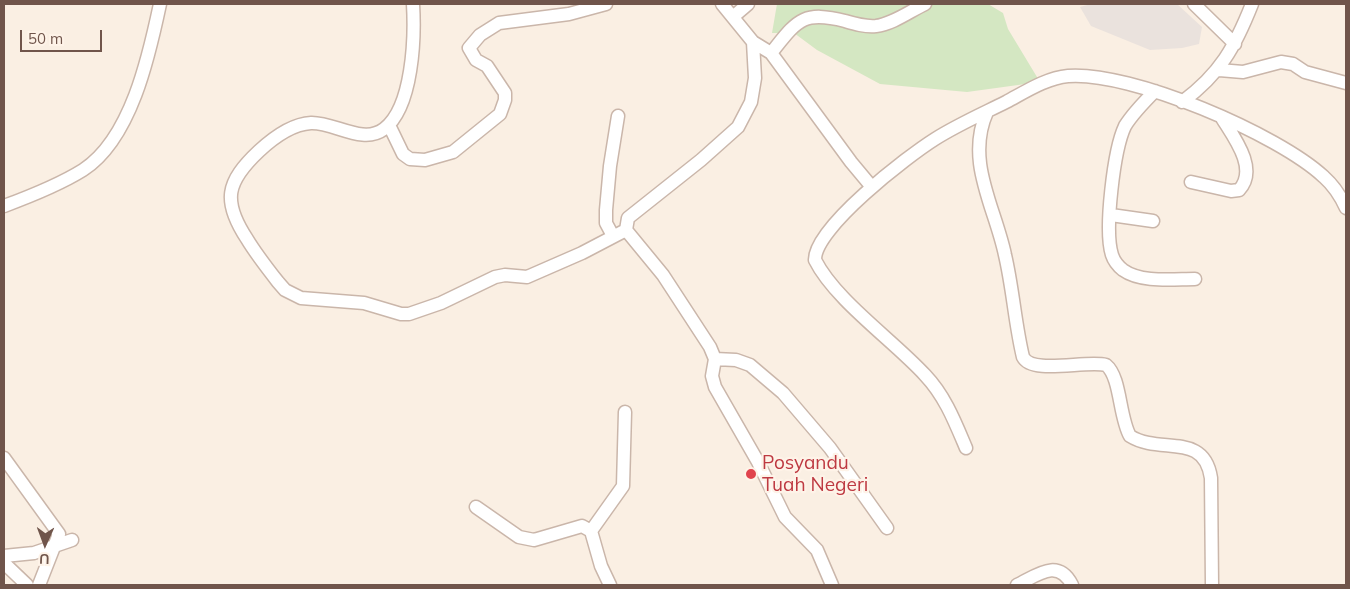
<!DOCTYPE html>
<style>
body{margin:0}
#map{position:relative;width:1350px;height:589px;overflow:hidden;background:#faefe3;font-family:Mulish,sans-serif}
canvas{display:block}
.frame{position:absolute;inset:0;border:5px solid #70554b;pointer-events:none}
.north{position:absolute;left:20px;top:519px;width:50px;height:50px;-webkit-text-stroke:4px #fef3e8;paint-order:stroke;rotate:182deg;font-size:14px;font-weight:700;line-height:20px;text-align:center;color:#70554b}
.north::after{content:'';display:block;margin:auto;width:18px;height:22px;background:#70554b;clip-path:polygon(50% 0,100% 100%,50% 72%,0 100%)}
.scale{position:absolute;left:20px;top:30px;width:82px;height:22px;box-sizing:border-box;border:2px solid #70554b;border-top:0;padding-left:6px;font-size:15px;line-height:18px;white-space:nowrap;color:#70554b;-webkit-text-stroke:4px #fef3e8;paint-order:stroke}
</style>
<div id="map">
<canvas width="1350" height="589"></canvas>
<div class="frame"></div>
<div class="north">U</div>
<div class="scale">50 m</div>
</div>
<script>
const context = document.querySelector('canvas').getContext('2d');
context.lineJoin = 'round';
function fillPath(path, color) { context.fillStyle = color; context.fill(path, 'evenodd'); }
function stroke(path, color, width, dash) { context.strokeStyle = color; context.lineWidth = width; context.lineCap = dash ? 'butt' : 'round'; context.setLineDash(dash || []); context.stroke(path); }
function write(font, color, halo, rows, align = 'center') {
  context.font = font + ' Mulish,sans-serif'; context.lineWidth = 4.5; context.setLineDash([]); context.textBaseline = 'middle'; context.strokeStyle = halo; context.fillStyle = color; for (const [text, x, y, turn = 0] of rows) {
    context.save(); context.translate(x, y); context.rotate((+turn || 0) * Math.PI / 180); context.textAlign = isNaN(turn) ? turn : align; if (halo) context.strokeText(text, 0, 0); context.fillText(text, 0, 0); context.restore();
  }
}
const industrial = new Path2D(`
 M1091,4H1177L1202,27L1199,44L1182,48L1150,50L1091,26L1080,7Z`);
const green = new Path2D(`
 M777,4H988L1003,13L1008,29L1040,82L967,92L880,84L817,50L794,33H772Z`);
const minor = new Path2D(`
 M413,4C415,37 413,107 384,129C363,145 334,122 311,123C292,124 273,138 259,151C226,182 222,201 247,239C256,254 267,268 278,282L285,290L301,298L364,303L401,314H409L441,303L495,277L505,275L527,277L582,253L626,230
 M722,4L753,42L771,53L851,162L871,186
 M1194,4L1235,44
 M734,16L748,4
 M753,42L755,78L751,102L738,127L701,160L628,218L626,230L663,275L710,347L715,359L712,376L715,387L758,462L785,517L817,550L832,585
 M771,53C797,21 802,10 845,21C855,24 865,27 876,26C893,24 910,11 925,4
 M1219,70L1243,72L1281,62L1293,64L1305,72L1346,83
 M1155,91C1144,102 1133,113 1125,126C1114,149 1104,230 1112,255C1114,261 1118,266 1123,270C1141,283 1173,279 1195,279
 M1182,102C1220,74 1235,47 1252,4
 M987,112C965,161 995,207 1005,255C1013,289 1015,324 1023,357C1032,375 1086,360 1106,365C1121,377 1119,417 1130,436C1160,455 1204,431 1211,478L1212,585
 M389,125L403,154L410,159L425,160L453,152L500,114L505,100V93L487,66L476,60L469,48L480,35L499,23L569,14L606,4
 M1191,182L1231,191L1239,190C1259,169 1233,136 1222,118
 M4,206C31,196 59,185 83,170C131,139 149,56 160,4
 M1111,215L1153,221
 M613,236L606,223V210L610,166L618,116
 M715,359L736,360L750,365L783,393L830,448L887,528
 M966,448C955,422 945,396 925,375C894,341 835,300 815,260C814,228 908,156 935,139C957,125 982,114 1006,102C1025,92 1046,78 1068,76C1131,71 1278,134 1324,177C1333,185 1341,197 1346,208
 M4,458L59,534L39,585
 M476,507L519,537L534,540L582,526L591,531L601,566L610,585
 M591,531L623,486L625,412
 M4,556L34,553L72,540
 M4,563L27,585
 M1017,585C1036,576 1058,557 1072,585`);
const markers = [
 [751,474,6,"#e0444e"]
];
const healthNames = [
 ["Posyandu",762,463],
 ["Tuah Negeri",762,485]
];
fillPath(industrial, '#eae2dd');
fillPath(green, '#d4e7c2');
stroke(minor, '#cab6aa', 15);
stroke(minor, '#fff', 12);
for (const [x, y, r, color] of markers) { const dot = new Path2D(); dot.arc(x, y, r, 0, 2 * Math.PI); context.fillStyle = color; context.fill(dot); stroke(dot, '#fef3e8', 2); }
write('19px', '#be3a42', '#fef3e8', healthNames, 'left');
</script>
